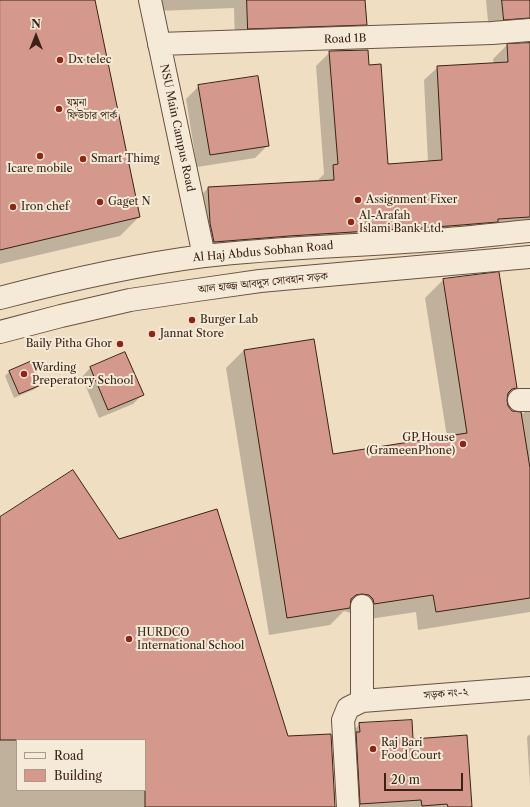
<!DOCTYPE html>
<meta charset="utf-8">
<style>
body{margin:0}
#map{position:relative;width:530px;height:807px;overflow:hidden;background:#f0dec3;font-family:"Libre Caslon Text",serif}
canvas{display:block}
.legend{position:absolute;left:16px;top:739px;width:130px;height:52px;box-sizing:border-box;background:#f5ead8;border:1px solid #aa9a8a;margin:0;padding:5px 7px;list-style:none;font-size:12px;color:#3a2316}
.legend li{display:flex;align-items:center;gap:8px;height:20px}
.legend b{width:20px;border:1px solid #aa9a8a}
.north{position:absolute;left:16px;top:16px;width:40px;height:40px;-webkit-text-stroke:3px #f5ead8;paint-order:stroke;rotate:0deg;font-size:11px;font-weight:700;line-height:16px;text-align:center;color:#3a2316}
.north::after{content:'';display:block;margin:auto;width:14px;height:18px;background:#3a2316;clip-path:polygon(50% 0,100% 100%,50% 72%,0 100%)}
.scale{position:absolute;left:384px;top:773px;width:79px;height:18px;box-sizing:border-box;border:2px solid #3a2316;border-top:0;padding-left:5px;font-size:12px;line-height:14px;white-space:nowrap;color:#3a2316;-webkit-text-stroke:3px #f5ead8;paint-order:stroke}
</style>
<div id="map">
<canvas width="530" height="807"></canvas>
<ul class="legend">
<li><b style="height:5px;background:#f5ead8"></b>Road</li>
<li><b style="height:11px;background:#d5988c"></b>Building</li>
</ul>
<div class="north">N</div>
<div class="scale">20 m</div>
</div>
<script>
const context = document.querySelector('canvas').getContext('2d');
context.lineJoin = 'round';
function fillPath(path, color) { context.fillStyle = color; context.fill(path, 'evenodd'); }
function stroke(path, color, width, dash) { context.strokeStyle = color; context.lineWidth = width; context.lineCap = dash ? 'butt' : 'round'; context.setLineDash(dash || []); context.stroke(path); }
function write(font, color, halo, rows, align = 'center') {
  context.font = font + ' "Libre Caslon Text","Noto Serif Bengali",serif'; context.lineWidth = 4; context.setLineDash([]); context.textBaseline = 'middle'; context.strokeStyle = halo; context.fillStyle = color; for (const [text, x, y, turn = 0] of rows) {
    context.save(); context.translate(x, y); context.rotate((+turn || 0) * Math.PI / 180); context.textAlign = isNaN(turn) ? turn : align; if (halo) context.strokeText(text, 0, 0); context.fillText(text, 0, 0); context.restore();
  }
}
const shadow = new Path2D(`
 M0,0H94L139,217L120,236L0,264Z
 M156,0H364L366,24L352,38L235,42L234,8L157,11Z
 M486,0H530V229L200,256L194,202L208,188L319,182V179L324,174L316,66L330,52L368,66L387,165L428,162L424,80L438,67L494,64L493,59L507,45L529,44L527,36L489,32Z
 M199,86L268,145L255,158L197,167L186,99Z
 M443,280L516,388L506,397L508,407L513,412L525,413L520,408L530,398V612L418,630L416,612L356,621L355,617L351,613L344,611L330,625L269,635L226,368L244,350L332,455L447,437L425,298Z
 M91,367L142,395L133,404L99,418L82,377Z
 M10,371L40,384L35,389L14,398L5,376Z
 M0,519L118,540L288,737L334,807H0ZM17,740H145V790H17Z
 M360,724L412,740L471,807H345L344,739Z
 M530,734V786L527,737Z`);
const building = new Path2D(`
 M0,0H95L140,217L0,250Z
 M247,0H365L367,25L248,29Z
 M502,0H530V18L504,20Z
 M530,43V217L498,219V222L449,226L289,236L214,242L210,223L208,187L334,180L333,165L338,164L329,51L368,50L369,65L381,64L388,164L442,160L437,66L508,62L507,44Z
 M258,76L269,146L210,155L198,85Z
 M499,272L517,388L512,389L508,393L507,400L508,406L512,411L521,412L530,468V598L436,612L433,595L374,604L373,599L369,595L362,594L356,595L351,599L350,608L287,618L244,350L314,339L333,454L467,433L443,279Z
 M125,352L144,395L108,410L90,367Z
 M32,361L41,385L19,394L9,371Z
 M73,470L119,539L217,509L288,736L331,734L335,807H145V740H0V517Z
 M412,720L413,739L467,735L472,807H448L447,804L422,806L421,800L360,804L356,732H360L359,723Z`);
const minor = new Path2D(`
 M150,0L204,256
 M159,44L492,33L530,30
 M0,298C68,280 134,265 204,256C280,247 357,246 434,240C466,238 498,234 530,231
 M0,332L61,316L130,300L190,291L260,281L530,257
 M519,400H530
 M362,701L530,688
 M348,807L343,720L348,708L362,701V606`);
const markers = [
 [60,60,4,"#8f2418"],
 [59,109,4,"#8f2418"],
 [40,156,4,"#8f2418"],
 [83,159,4,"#8f2418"],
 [358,200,4,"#8f2418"],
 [100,202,4,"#8f2418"],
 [13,207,4,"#8f2418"],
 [351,222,4,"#8f2418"],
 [192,320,4,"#8f2418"],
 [152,334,4,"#8f2418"],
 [120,344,4,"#8f2418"],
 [24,374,4,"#8f2418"],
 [463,444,4,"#8f2418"],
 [129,639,4,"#8f2418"],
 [373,749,4,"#8f2418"]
];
const streetNames = [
 ["Road 1B",345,39,-2],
 ["NSU Main Campus Road",177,128,78],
 ["Al Haj Abdus Sobhan Road",263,252,-5],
 ["আল হাজ্জ আবদুস সোবহান সড়ক",263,283,-6],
 ["সড়ক নং-২",446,694,-5]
];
const poiNames = [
 ["Dx telec",68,60],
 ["যমুনা",67,103],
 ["ফিউচার পার্ক",67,116],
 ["Smart Thimg",91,159],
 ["Icare mobile",40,169,"center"],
 ["Assignment Fixer",366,200],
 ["Gaget N",108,202],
 ["Iron chef",21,207],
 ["Al-Arafah",359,216],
 ["Islami Bank Ltd.",359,229],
 ["Burger Lab",200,320],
 ["Jannat Store",160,334],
 ["Baily Pitha Ghor",112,344,"right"],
 ["Warding",32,368],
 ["Preperatory School",32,381],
 ["GP House",455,438,"right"],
 ["(GrameenPhone)",455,451,"right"],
 ["HURDCO",137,633],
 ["International School",137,646],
 ["Raj Bari",381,743],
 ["Food Court",381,756]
];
fillPath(shadow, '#0003');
fillPath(building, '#d5988c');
stroke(building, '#3a2316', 1);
stroke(minor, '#685241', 24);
stroke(minor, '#f5ead8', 22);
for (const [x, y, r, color] of markers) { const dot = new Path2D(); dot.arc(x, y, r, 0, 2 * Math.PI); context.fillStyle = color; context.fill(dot); stroke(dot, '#f5ead8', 1.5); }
write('11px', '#3a2316', '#f5ead8', streetNames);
write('11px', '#3a2316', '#f5ead8', poiNames, 'left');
</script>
